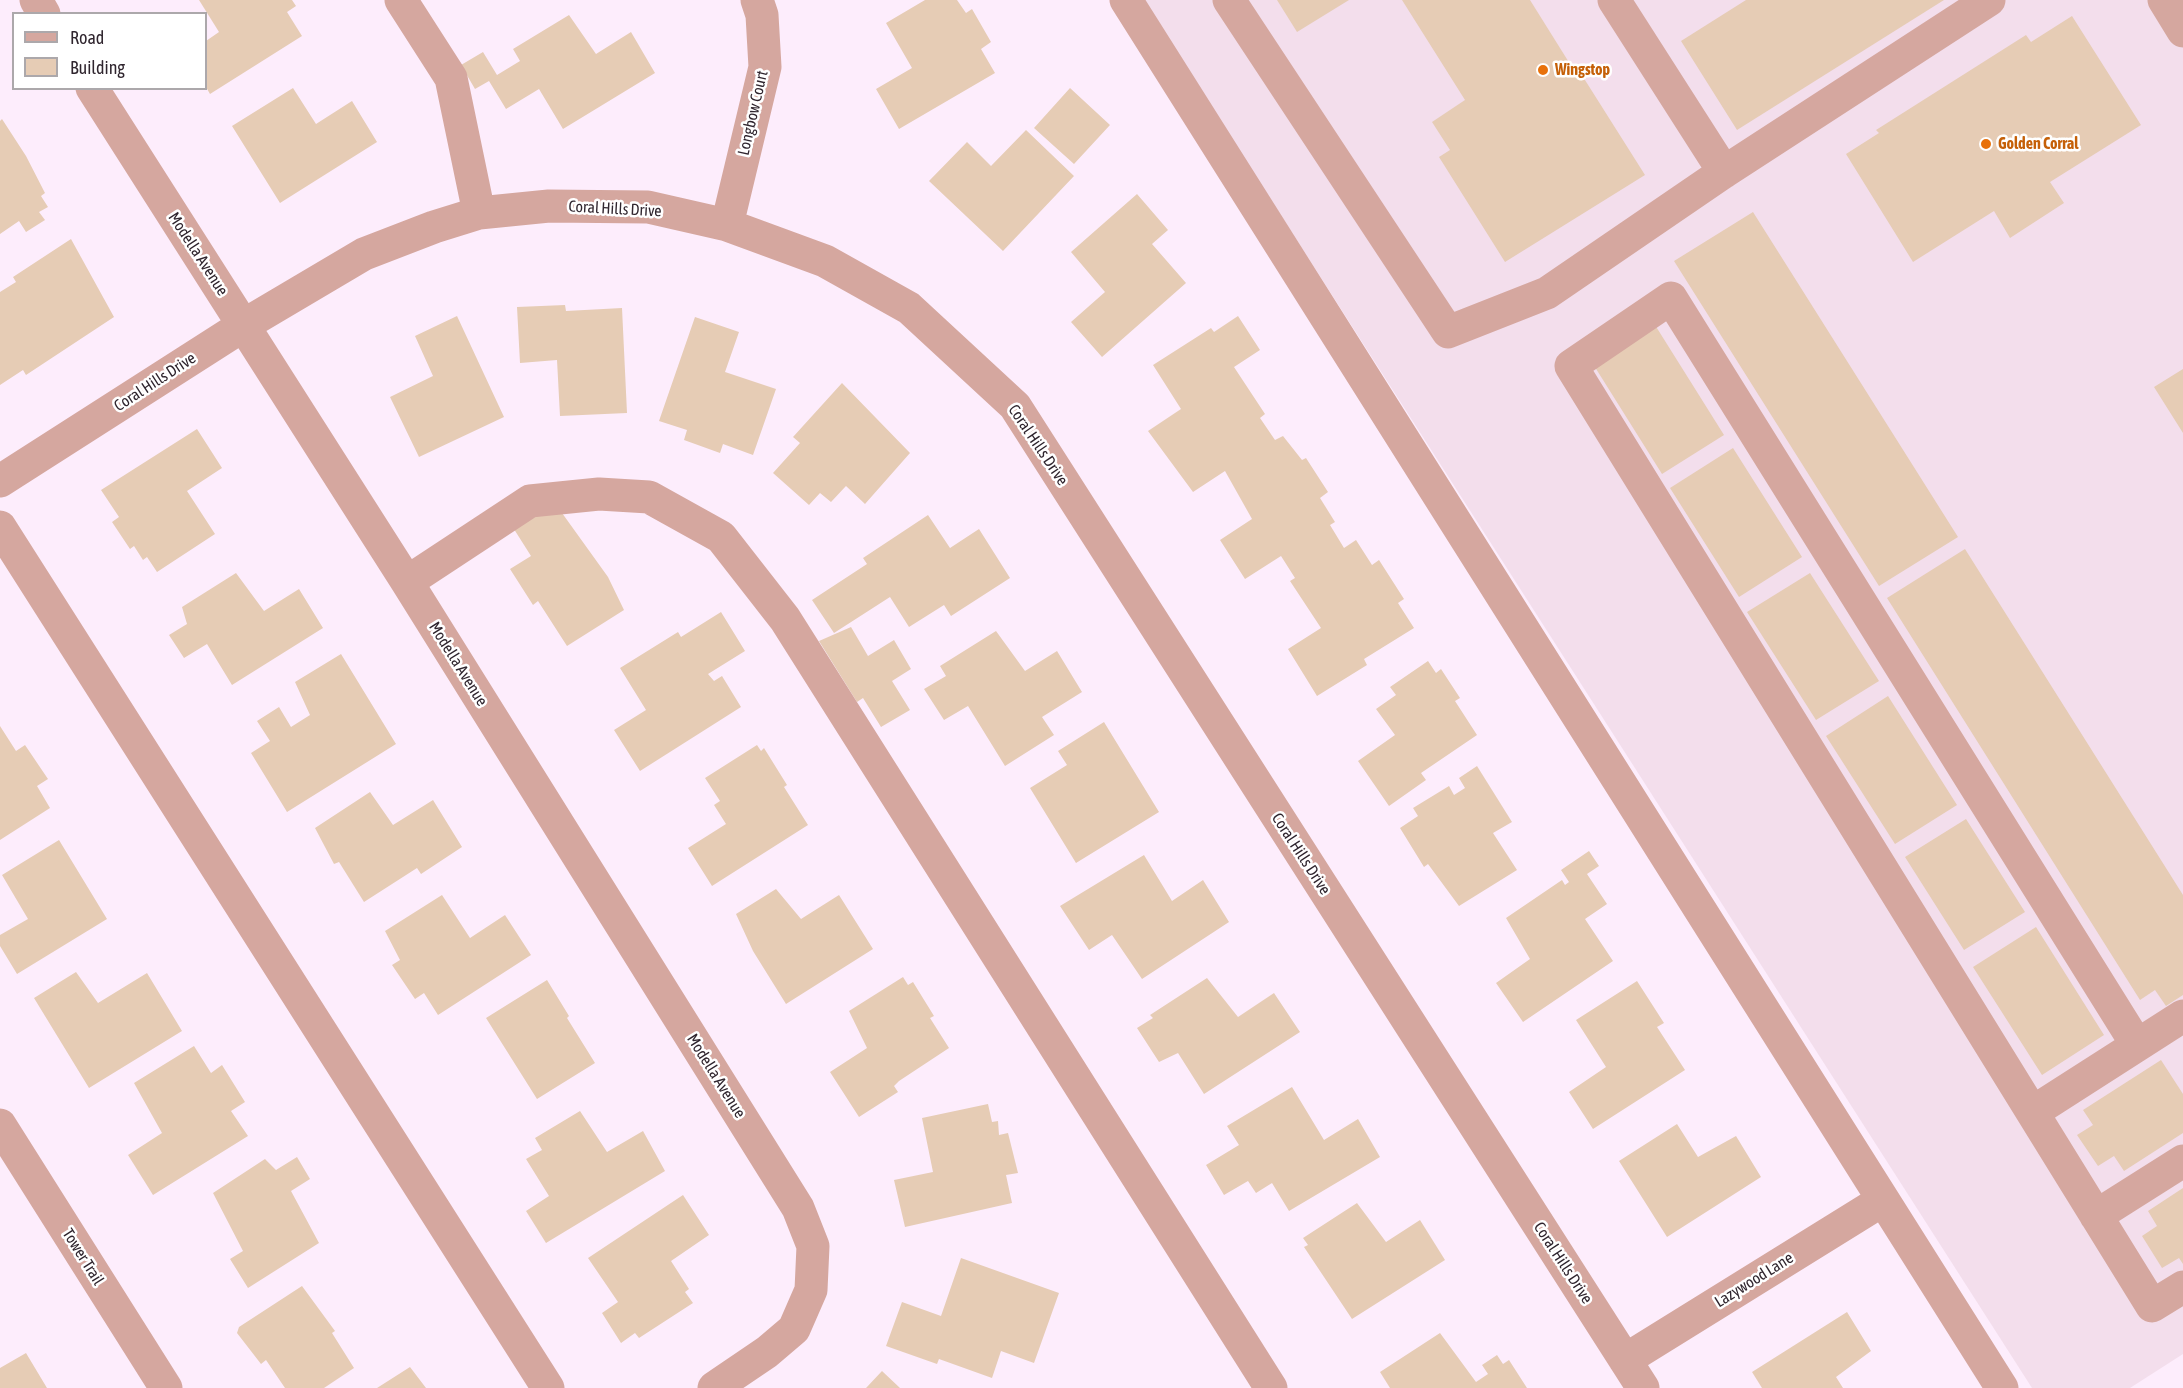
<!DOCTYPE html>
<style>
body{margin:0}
#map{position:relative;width:2183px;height:1388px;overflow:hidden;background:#fdedfc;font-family:"Asap Condensed",sans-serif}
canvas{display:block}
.legend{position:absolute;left:12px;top:12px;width:195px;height:78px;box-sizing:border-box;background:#fff;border:2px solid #aca8ab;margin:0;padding:8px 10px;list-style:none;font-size:18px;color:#2f252e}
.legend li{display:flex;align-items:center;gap:12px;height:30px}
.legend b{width:30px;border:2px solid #aca8ab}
</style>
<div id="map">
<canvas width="2183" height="1388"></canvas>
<ul class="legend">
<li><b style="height:8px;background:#d5a79f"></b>Road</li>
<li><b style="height:16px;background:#e6ccb5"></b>Building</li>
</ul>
</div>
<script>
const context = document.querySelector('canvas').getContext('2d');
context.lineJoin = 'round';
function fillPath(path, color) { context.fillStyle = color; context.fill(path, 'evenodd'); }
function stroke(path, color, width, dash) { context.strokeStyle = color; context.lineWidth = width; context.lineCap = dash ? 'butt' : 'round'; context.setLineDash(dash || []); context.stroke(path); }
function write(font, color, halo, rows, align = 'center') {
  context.font = font + ' "Asap Condensed",sans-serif'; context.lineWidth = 5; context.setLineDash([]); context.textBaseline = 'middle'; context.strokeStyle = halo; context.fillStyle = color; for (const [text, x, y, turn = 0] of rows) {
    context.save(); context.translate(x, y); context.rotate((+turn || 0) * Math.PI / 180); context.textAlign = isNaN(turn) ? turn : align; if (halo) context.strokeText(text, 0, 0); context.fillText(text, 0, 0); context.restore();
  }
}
const commercial = new Path2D(`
 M1143,0H2183V1354L2130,1388H2032Z`);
const building = new Path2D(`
 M199,0H292L296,6L287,12L302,36L210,94L206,87V41L219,32Z
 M925,0H957L966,13L972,9L991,42L981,49L995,73L899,129L876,89L912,68L886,23Z
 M1277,0H1349L1297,32Z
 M1402,0H1530L1575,72L1578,69L1645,175L1505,262L1439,157L1450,150L1432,122L1465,100Z
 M1746,0H1944L1737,130L1681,41Z
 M569,15L596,54L631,32L655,73L563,129L539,89L506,109L489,81L475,89L461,65L483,52L497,75L520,61L513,49Z
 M2072,16L2141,125L2050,182L2064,203L2010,238L1994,211L1913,262L1846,154L1879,133L1876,130L2026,35L2031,42Z
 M293,88L316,124L352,101L377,142L280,203L232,126Z
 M1070,88L1110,125L1074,164L1034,128Z
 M2,119L26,156L45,193L41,196L48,207L39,212L45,220L26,232L19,221L0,234V121Z
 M1026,130L1074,176L1003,251L929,181L967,142L991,166Z
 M1137,194L1168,230L1152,244L1186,283L1102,357L1071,322L1105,292L1071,252Z
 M1753,212L1958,537L1879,586L1674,261Z
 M71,239L114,317L26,375L23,370L0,385V292L16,282L13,277Z
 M565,305L566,311L622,308L627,413L560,416L557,360L520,363L517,307Z
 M457,316L504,417L419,457L390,397L433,376L415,336Z
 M1238,316L1260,350L1234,367L1265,414L1260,418L1275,440L1283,436L1302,460L1306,458L1328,492L1320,498L1335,522L1330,525L1344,548L1356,540L1372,565L1379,560L1404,599L1398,603L1414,628L1364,659L1367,665L1317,696L1288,649L1321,628L1290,581L1295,578L1281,556L1245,579L1220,540L1252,519L1225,471L1193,492L1148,431L1181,409L1153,365L1211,328L1214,332Z
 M695,317L739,332L725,372L776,389L753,455L723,444L720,453L684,440L687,430L659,421Z
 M1655,325L1724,435L1662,474L1593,364Z
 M2183,369V433L2154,387Z
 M842,383L910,453L865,504L846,486L831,502L820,493L809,505L773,473L800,443L793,437Z
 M197,429L222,468L187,491L215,534L157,572L147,557L143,560L134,546L130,549L112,522L119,517L101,490Z
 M1733,448L1802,557L1739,597L1670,488Z
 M557,506L608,577L624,610L567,646L538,601L533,605L510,569L531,556L512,526Z
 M928,515L950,548L979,529L1010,578L951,616L944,605L909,627L890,597L834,633L812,600L867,564L863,558Z
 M1965,549L2183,895V995L2166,1006L2155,990L2140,1000L1887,598Z
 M236,573L264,611L299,589L323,628L232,685L207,644L184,658L169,635L187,624L182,607Z
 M1810,573L1879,681L1816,720L1747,612Z
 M721,612L745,651L708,674L714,681L722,676L741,707L640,771L614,730L646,710L620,668L678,632L681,637Z
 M851,627L868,656L894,640L911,669L892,681L910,710L881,727L863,698L857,702L819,641Z
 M996,631L1025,671L1057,651L1082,692L1042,717L1054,735L1005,766L968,706L944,720L924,689L946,676L940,666Z
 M341,654L396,744L287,812L251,753L270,741L257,721L279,707L291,727L310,715L295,682Z
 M1428,661L1436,673L1441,669L1460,698L1455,701L1477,735L1421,773L1426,780L1389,806L1358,761L1395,735L1376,709L1396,695L1390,687Z
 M1888,696L1957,805L1895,844L1826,736Z
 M1104,722L1159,812L1076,863L1030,788L1067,765L1058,751Z
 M0,726L16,751L25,745L48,779L37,786L50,808L0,840Z
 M757,745L761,751L764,748L787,785L784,787L808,825L712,886L688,848L726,824L714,805L720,801L705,778Z
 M1477,766L1512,822L1493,833L1517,870L1459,906L1428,864L1424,867L1400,828L1418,816L1413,808L1449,786L1454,795L1465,788L1459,778Z
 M370,792L393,825L433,800L462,847L421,874L417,868L364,902L339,862L334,864L315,828Z
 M1966,819L2025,912L1964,950L1905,857Z
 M59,840L107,919L17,974L0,946V935L28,919L2,875Z
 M1589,851L1599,866L1587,874L1607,904L1585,919L1613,961L1523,1022L1496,983L1530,959L1506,918L1562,880L1565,885L1569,882L1561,870Z
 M1144,855L1172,901L1203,880L1229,922L1142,979L1112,935L1089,950L1060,906Z
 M776,889L801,919L839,895L873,949L786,1004L753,951L736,914Z
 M442,895L470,938L505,915L531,955L438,1015L424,993L415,999L392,965L400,960L385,931Z
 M2036,927L2104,1035L2042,1075L1973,967Z
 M76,972L98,1003L147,973L182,1031L89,1088L34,998Z
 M903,977L908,985L913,982L934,1016L930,1018L949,1048L899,1081L894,1086L898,1092L859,1117L830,1072L867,1048L849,1011Z
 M1207,978L1238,1017L1274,993L1300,1032L1204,1094L1178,1053L1159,1062L1137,1028L1153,1018L1150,1015Z
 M547,980L569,1016L567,1018L595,1063L537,1099L486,1018Z
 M1637,981L1664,1023L1657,1027L1685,1070L1593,1129L1569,1092L1606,1067L1576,1020Z
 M194,1046L211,1073L222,1065L245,1102L231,1111L248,1136L153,1195L128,1155L162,1133L134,1083Z
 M2161,1060L2183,1094V1133L2124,1171L2114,1156L2098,1166L2077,1135L2093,1125L2083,1110Z
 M1292,1087L1324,1140L1358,1119L1380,1157L1289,1211L1272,1183L1256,1193L1248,1181L1224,1195L1206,1165L1239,1145L1227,1126Z
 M988,1104L992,1122L998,1121L999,1135L1008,1133L1018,1173L1006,1175L1012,1203L905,1227L894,1180L933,1172L922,1118Z
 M580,1111L607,1152L643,1131L665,1171L546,1243L526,1211L549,1196L526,1159L542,1150L535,1138Z
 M1677,1124L1698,1157L1736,1136L1761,1177L1667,1237L1619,1161Z
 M297,1157L310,1179L291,1191L319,1243L248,1288L230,1259L243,1251L213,1193L265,1159L276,1170Z
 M2183,1188V1264L2179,1258L2162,1268L2142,1236L2157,1226L2148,1211Z
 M683,1195L709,1235L671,1261L689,1289L685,1292L693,1303L639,1338L635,1333L621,1343L602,1313L618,1302L588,1258Z
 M1357,1203L1386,1242L1420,1220L1445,1260L1352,1319L1304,1247L1308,1245L1303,1238Z
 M961,1258L1059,1293L1034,1363L1001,1351L992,1378L939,1359L937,1364L886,1346L902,1302L941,1316Z
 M302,1286L335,1331L332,1333L354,1368L324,1388H285L266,1360L261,1364L237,1333L239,1327Z
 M1847,1312L1871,1351L1836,1377L1843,1388H1762L1752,1372Z
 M1440,1333L1476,1382L1488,1374L1482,1365L1497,1355L1503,1364L1509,1360L1527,1388H1390L1380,1372Z
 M26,1353L47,1388H0V1368Z
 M410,1367L426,1388H377Z
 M882,1371L900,1388H866Z`);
const minor = new Path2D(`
 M36,0L44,14
 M401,0L451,78L479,213
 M1126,0L2002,1388
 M1229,0L1448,332L1547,293L1724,172L1989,0
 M1614,0L1724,172
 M2164,0L2183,31
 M92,88L407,582L798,1208L813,1246L811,1290L794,1329L767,1352L714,1388
 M727,225L765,67L762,15L757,0
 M0,481L244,325L364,254L434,227L479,213L549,206L648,207L727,225L825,261L909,308L1015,406L1643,1388
 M0,527L548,1388
 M407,582L530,501L599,494L649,497L721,537L785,619L1271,1388
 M2137,1045L1671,298L1571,366L2152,1306L2183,1287
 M2033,1112L2183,1016
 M0,1125L166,1388
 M2096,1216L2183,1161
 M1625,1360L1883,1200`);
const markers = [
 [1543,70,6,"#e8710a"],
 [1986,144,6,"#e8710a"]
];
const foodNames = [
 ["Wingstop",1555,70],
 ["Golden Corral",1998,144]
];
const streetNames = [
 ["Longbow Court",753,113,-77],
 ["Coral Hills Drive",615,209,3],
 ["Modella Avenue",198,254,57],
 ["Coral Hills Drive",155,382,-33],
 ["Coral Hills Drive",1038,445,56],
 ["Modella Avenue",458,664,58],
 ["Coral Hills Drive",1301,854,57],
 ["Modella Avenue",716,1076,58],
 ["Tower Trail",83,1257,58],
 ["Coral Hills Drive",1563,1263,57],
 ["Lazywood Lane",1754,1280,-32]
];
fillPath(commercial, '#f3deec');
fillPath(building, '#e6ccb5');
stroke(minor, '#d5a79f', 33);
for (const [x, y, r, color] of markers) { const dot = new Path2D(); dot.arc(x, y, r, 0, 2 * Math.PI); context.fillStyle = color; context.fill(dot); stroke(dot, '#fff', 2); }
write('bold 16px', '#c56008', '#fff', foodNames, 'left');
write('16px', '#2f252e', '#fff', streetNames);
</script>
